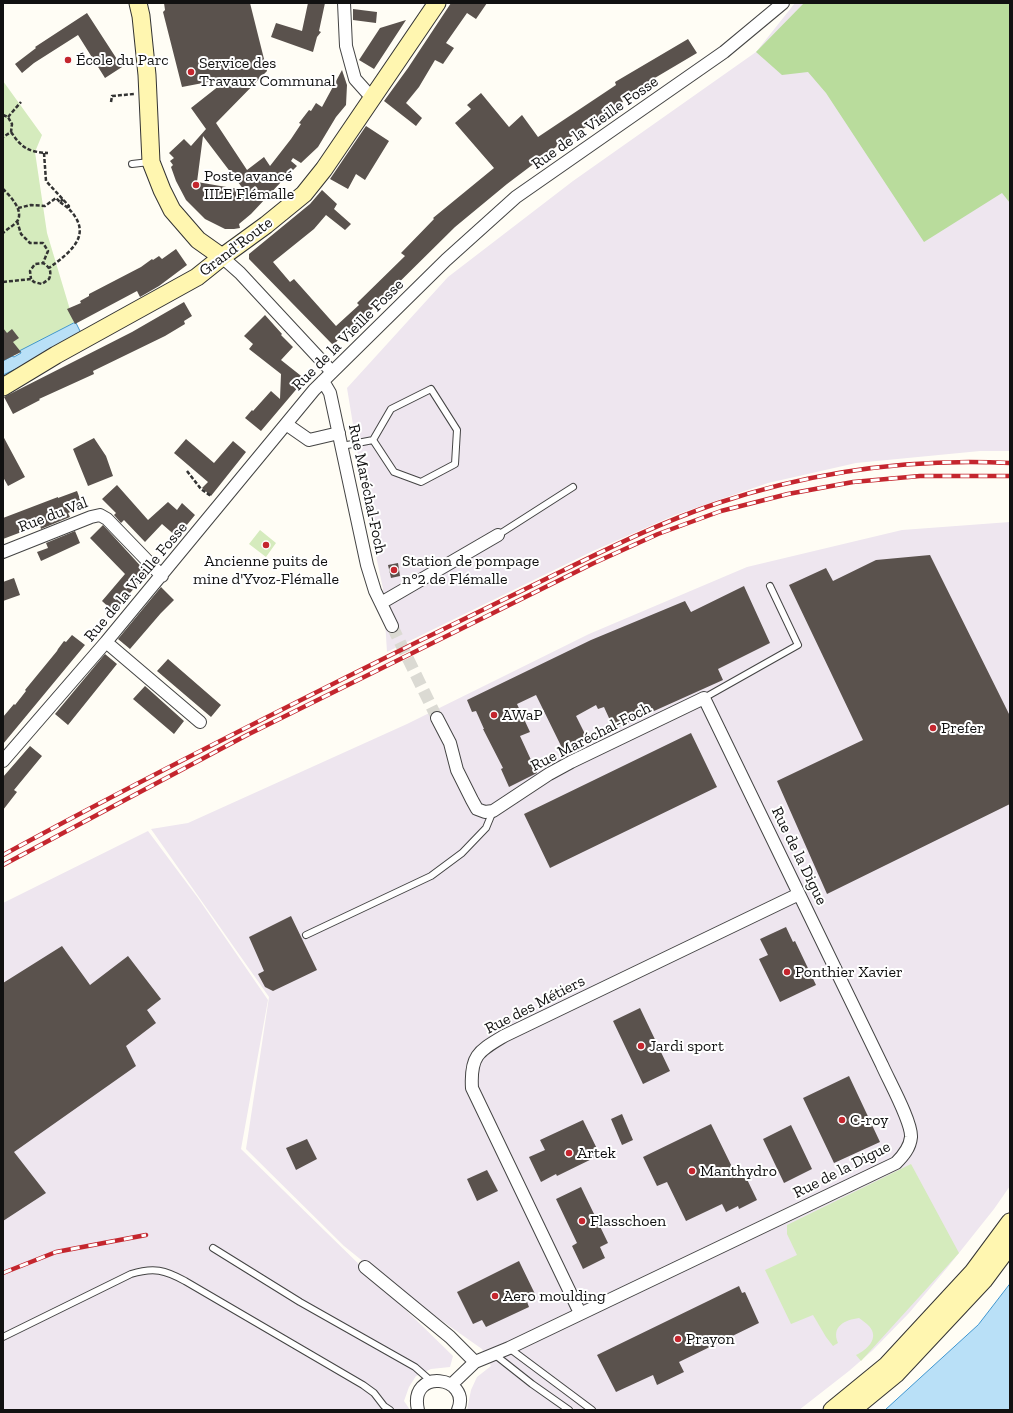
<!DOCTYPE html>
<meta charset="utf-8">
<style>
body{margin:0}
#map{position:relative;width:1013px;height:1413px;overflow:hidden;background:#fffdf5;font-family:"Zilla Slab",serif}
canvas{display:block}
.frame{position:absolute;inset:0;border:4px solid #111;pointer-events:none}
</style>
<div id="map">
<canvas width="1013" height="1413"></canvas>
<div class="frame"></div>
</div>
<script>
const context = document.querySelector('canvas').getContext('2d');
context.lineJoin = 'round';
function fillPath(path, color) { context.fillStyle = color; context.fill(path, 'evenodd'); }
function stroke(path, color, width, dash) { context.strokeStyle = color; context.lineWidth = width; context.lineCap = dash ? 'butt' : 'round'; context.setLineDash(dash || []); context.stroke(path); }
function write(font, color, halo, rows, align = 'center') {
  context.font = font + ' "Zilla Slab",serif'; context.lineWidth = 4; context.setLineDash([]); context.textBaseline = 'middle'; context.strokeStyle = halo; context.fillStyle = color; for (const [text, x, y, turn = 0] of rows) {
    context.save(); context.translate(x, y); context.rotate((+turn || 0) * Math.PI / 180); context.textAlign = isNaN(turn) ? turn : align; if (halo) context.strokeText(text, 0, 0); context.fillText(text, 0, 0); context.restore();
  }
}
const industrial = new Path2D(`
 M795,3H1010V451H980L856,463L768,483L675,515L593,551L387,652L383,589L369,522L347,388L448,277L573,181L756,52Z
 M1010,522V1186L994,1209L947,1268L909,1313L873,1350L849,1371L799,1410H467L471,1390L477,1377L491,1366L482,1349L401,1292L344,1246L246,1149L269,997L151,829L188,823L407,724L589,634L747,567L902,530Z
 M148,831L198,898L268,1000L241,1149L453,1356L450,1367L431,1369L416,1376L409,1387L404,1401L410,1410H3V903Z`);
const green = new Path2D(`
 M3,81L42,135L35,152L47,233L74,323L3,361Z
 M260,530L276,543L266,557L249,544Z
 M911,1164L959,1253L861,1361L856,1355C867,1350 880,1338 869,1326C866,1323 862,1320 859,1318C845,1320 831,1326 838,1343L833,1346L826,1337L813,1315L791,1324L765,1270L797,1255L787,1234V1225Z`);
const forest = new Path2D(`
 M804,3H1010V203L1002,193L924,242L826,93L808,72L782,75L756,52Z`);
const water = new Path2D(`
 M74,323H76L83,337L3,375V361L12,356L14,357L21,353L20,351Z
 M1010,1284V1410H885L978,1325Z`);
const building = new Path2D(`
 M164,3H250L267,71L216,123L247,170L264,157L270,166L291,139L301,124L299,123L309,110L311,111L316,103L322,107L342,70L347,85L346,105L336,117L318,147L301,163L293,158L291,161L297,166L282,181L251,214L239,224L240,228L234,229H225L205,219L186,200L176,181L171,167L173,165L170,161L174,158L169,153L184,139L191,146L206,129L191,108L229,78L182,87L163,12L165,10ZM203,136L244,190L197,182Z
 M308,3H325L319,31L321,32L317,37L313,52L271,37L276,23L302,31Z
 M451,3H487L476,19L467,13L446,43L454,48L443,64L435,60L419,87L406,103L422,118L416,126L384,101L408,68Z
 M353,9L377,12L376,23L353,20Z
 M87,13L122,67L105,78L78,35L34,63L22,73L15,64L36,48L35,47Z
 M406,20L374,69L359,60L380,28Z
 M688,39L697,53L621,98L623,102L556,147L507,184L455,227L368,313L367,312L333,345L249,259V254L310,204L322,190L337,204L334,209L351,224L345,230L326,215L314,229L273,262L290,282L294,279L336,326L359,305L357,303L405,256L401,253L434,219L433,218L494,168L455,123L471,109L467,105L481,93L509,127L522,115L538,137L616,85L615,82Z
 M366,126L389,141L365,180L356,174L348,189L330,179Z
 M176,249L187,265L159,286L140,297L137,291L75,324L67,309L81,303L80,301L89,296V294L141,267L152,259L153,260L159,256L162,259Z
 M184,302L192,316L184,321L185,324L165,336L93,371L94,374L39,399L40,400L13,414L4,397L132,332Z
 M265,315L282,334L281,335L293,347L281,360L305,379L261,431L245,418L252,410L253,411L271,391L280,399L281,374L249,349L253,344L244,336Z
 M3,328L7,333L12,329L19,338L13,342L21,352L3,361Z
 M3,436L25,477L8,486L3,477Z
 M94,438L106,456L113,476L88,486L73,449Z
 M186,439L214,463L233,441L246,452L211,496L202,488L208,482L174,453Z
 M117,485L148,520L168,502L177,510L182,503L195,515L177,537L162,524L145,542L124,520L121,523L114,515L116,513L102,499Z
 M77,491L83,507L68,513L70,517L41,529L40,525L3,539V518L58,497V498Z
 M103,525L147,573L114,612L102,601L125,574L90,538Z
 M75,531L80,543L41,561L37,552L48,548L46,543Z
 M930,555L1010,716V804L827,894L777,781L863,740L789,585L826,568L833,581L876,560Z
 M398,563L400,576L391,578L388,565Z
 M14,578L20,595L3,601V582Z
 M744,586L770,643L718,669L723,680L614,729L604,707L598,709L596,705L576,716L588,740L564,752L536,695L517,704L530,732L520,736L537,773L509,787L501,769L503,768L483,729H484L476,711L472,712L467,700L591,640L685,601L691,612Z
 M161,587L174,600L161,613L130,649L118,639Z
 M72,635L85,645L3,744V717L14,704L15,705L26,691L25,690L57,651L58,649L64,641L66,642Z
 M105,654L117,664L68,725L55,714Z
 M168,659L221,705L211,717L157,671Z
 M145,686L184,721L174,734L133,699Z
 M691,733L717,787L550,868L524,814Z
 M30,746L42,756L14,790L17,792L3,810V777Z
 M291,916L317,970L273,991L265,987L258,974L264,971L249,937Z
 M786,927L793,942L795,941L816,985L780,1002L759,959L768,955L760,939Z
 M62,946L90,985L128,956L161,999L147,1010L156,1023L126,1046L136,1066L14,1152L46,1193L3,1221V983Z
 M640,1008L670,1071L643,1084L613,1021Z
 M849,1076L880,1142L834,1163L803,1098Z
 M622,1114L633,1140L622,1145L611,1119Z
 M583,1120L600,1155L557,1176L556,1174L541,1182L529,1157L545,1150L540,1140Z
 M711,1124L735,1173L742,1169L757,1200L739,1209L738,1206L726,1212L722,1204L686,1221L667,1182L657,1186L643,1157Z
 M791,1125L812,1169L784,1183L763,1139Z
 M307,1139L317,1159L296,1170L286,1148Z
 M487,1170L498,1191L477,1201L467,1179Z
 M581,1187L608,1243L600,1247L605,1258L583,1269L572,1246L577,1243L556,1199Z
 M519,1261L535,1294L526,1299L529,1307L486,1327L482,1320L473,1324L457,1292Z
 M739,1286L742,1293L745,1292L759,1323L679,1362L684,1372L657,1385L653,1375L616,1392L597,1355Z`);
const streetTunnel = new Path2D(`
 M392,626L437,718`);
const path = new Path2D(`
 M111,102L112,96L134,94
 M3,115L8,117L12,124L11,132L3,137
 M8,117L21,102
 M11,132C22,148 28,152 48,153
 M44,153L46,181L69,206L68,208C94,234 72,251 49,268
 M3,189C10,196 23,209 18,220C15,225 7,229 3,233
 M60,202L68,208
 M18,208L31,205L45,206L56,198L60,202L63,199
 M17,221L21,234L30,243H43L48,251L43,263
 M3,282L31,279L34,282L42,284L49,279C52,272 50,267 43,263L35,264L30,271L31,279
 M187,471L201,489L211,496`);
const lane = new Path2D(`
 M132,164L149,162
 M342,446L373,440L391,409L431,389L457,430L455,464L421,482L394,472L373,440
 M498,535L573,487
 M704,698L798,645L770,586
 M306,935L431,876L462,853L486,828L493,811
 M213,1248L300,1302L415,1367L431,1381
 M3,1337L131,1274C154,1267 165,1270 185,1281L363,1385L374,1393L384,1406L390,1410
 M509,1348L592,1410
 M494,1354L532,1384L569,1410`);
const street = new Path2D(`
 M344,3L346,46L355,79L372,98
 M222,257L240,273L332,372
 M323,381L330,393L367,565L375,591L392,626
 M286,424L309,440L339,433
 M3,552L91,517L100,515L107,519L162,576
 M381,603L498,535
 M106,642L200,722
 M437,718L450,743L457,770L472,800L477,809L485,812L493,811L549,774L571,762L704,698L882,1065C889,1081 912,1122 911,1137C910,1148 903,1156 896,1163L509,1348L475,1362L451,1385
 M3,761L106,642L314,390L446,260L516,197L724,52L783,3
 M365,1267L450,1337L475,1362
 M580,1313L472,1088C470,1055 479,1051 504,1036L799,894
 M418,1410C408,1367 472,1376 458,1410`);
const secondary = new Path2D(`
 M138,3L141,16L147,75L151,162L162,190L172,210L198,240L222,257
 M3,387L56,355L197,277L222,257L266,225L304,194L324,169L437,3
 M832,1410L887,1365L973,1272L1010,1222
 M852,1410L896,1374L984,1280L1010,1245`);
const rail = new Path2D(`
 M3,855C137,782 272,714 409,646C460,621 511,596 562,571C613,546 664,521 718,503C811,472 911,458 1010,463
 M3,865L247,735L594,563L658,534L721,511L788,494L853,482L920,476H1010
 M3,1273L56,1252L146,1235`);
const markers = [
 [68,60,4,"#c4262e"],
 [191,72,4,"#c4262e"],
 [196,185,4,"#c4262e"],
 [266,545,4,"#c4262e"],
 [394,570,4,"#c4262e"],
 [494,715,4,"#c4262e"],
 [933,728,4,"#c4262e"],
 [787,972,4,"#c4262e"],
 [641,1046,4,"#c4262e"],
 [842,1120,4,"#c4262e"],
 [569,1153,4,"#c4262e"],
 [692,1171,4,"#c4262e"],
 [582,1221,4,"#c4262e"],
 [495,1296,4,"#c4262e"],
 [678,1339,4,"#c4262e"]
];
const poiNames = [
 ["École du Parc",76,60],
 ["Service des",199,63],
 ["Travaux Communal",199,81],
 ["Poste avancé",204,176],
 ["IILE Flémalle",204,194],
 ["Ancienne puits de",266,561,"center"],
 ["mine d'Yvoz-Flémalle",266,579,"center"],
 ["Station de pompage",402,561],
 ["n°2 de Flémalle",402,579],
 ["AWaP",502,715],
 ["Prefer",941,728],
 ["Ponthier Xavier",795,972],
 ["Jardi sport",649,1046],
 ["C-roy",850,1120],
 ["Artek",577,1153],
 ["Manthydro",700,1171],
 ["Flasschoen",590,1221],
 ["Aero moulding",503,1296],
 ["Prayon",686,1339]
];
const streetNames = [
 ["Rue de la Vieille Fosse",595,123,-35],
 ["Grand'Route",236,247,-37],
 ["Rue de la Vieille Fosse",348,335,-45],
 ["Rue Maréchal-Foch",367,489,78],
 ["Rue du Val",53,515,-21],
 ["Rue de la Vieille Fosse",136,582,-50],
 ["Rue Maréchal-Foch",591,737,-27],
 ["Rue de la Digue",799,856,64],
 ["Rue des Métiers",535,1005,-27],
 ["Rue de la Digue",842,1170,-27]
];
fillPath(industrial, '#eee6ef');
fillPath(green, '#d5ebbd');
fillPath(forest, '#b9dc9c');
fillPath(water, '#b9e0f7');
stroke(water, '#3f96cf', 1);
fillPath(building, '#5a524d');
stroke(streetTunnel, '#dbdad3', 12, [12, 6]);
stroke(lane, '#444', 8);
stroke(street, '#444', 14);
stroke(secondary, '#333', 19);
stroke(path, '#333', 2.5, [4, 2]);
stroke(lane, '#fff', 6);
stroke(street, '#fff', 12);
stroke(secondary, '#fff6b0', 17);
stroke(rail, '#c4262e', 4.5);
stroke(rail, '#fff', 3, [9]);
for (const [x, y, r, color] of markers) { const dot = new Path2D(); dot.arc(x, y, r, 0, 2 * Math.PI); context.fillStyle = color; context.fill(dot); stroke(dot, '#fff', 1.5); }
write('16px', '#111', '#fff', poiNames, 'left');
write('16px', '#111', '#fff', streetNames);
</script>
